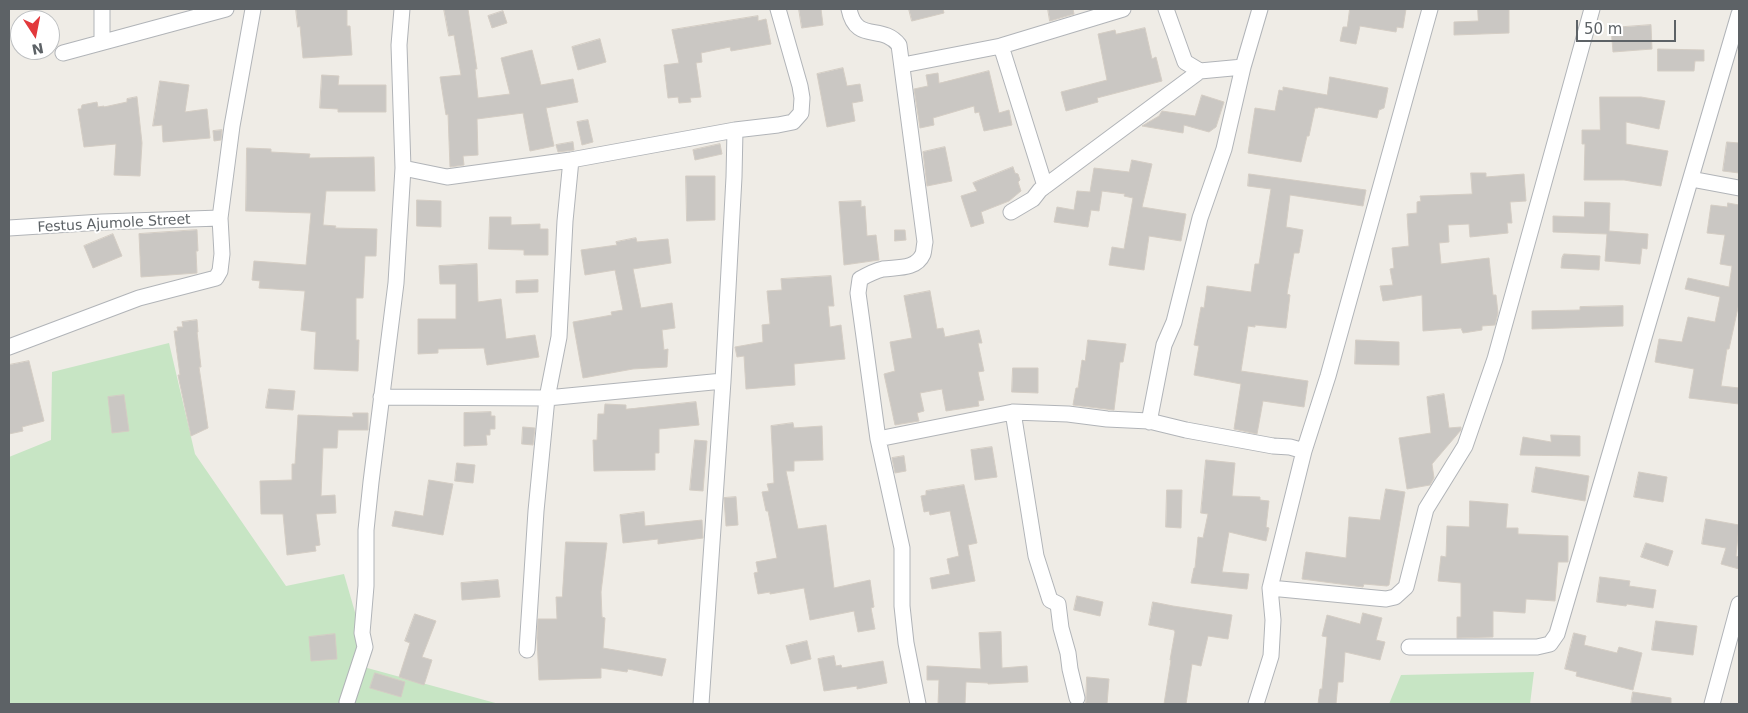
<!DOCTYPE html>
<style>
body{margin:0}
#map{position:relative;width:1748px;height:713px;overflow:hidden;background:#efece6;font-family:"DejaVu Sans",sans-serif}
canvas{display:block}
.frame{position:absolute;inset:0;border:10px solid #5d6266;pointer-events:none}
.north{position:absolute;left:10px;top:10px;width:50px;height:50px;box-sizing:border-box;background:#fff;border:1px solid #bec0c2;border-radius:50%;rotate:169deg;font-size:14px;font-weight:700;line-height:20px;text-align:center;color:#5d6266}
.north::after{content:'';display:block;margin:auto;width:18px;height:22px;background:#e2393c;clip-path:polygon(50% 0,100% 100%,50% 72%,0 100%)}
.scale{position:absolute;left:1576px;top:20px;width:100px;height:22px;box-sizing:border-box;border:2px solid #5d6266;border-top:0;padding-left:6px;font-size:15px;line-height:18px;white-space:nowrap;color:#5d6266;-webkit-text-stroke:4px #fff;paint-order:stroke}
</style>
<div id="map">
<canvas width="1748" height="713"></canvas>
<div class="frame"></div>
<div class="north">N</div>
<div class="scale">50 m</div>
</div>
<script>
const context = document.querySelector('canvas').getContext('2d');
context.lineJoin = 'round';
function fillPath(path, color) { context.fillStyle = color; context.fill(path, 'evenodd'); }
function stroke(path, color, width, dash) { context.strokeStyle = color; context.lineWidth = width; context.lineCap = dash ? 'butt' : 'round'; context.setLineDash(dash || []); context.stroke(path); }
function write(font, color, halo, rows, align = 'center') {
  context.font = font + ' "DejaVu Sans",sans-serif'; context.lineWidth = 4; context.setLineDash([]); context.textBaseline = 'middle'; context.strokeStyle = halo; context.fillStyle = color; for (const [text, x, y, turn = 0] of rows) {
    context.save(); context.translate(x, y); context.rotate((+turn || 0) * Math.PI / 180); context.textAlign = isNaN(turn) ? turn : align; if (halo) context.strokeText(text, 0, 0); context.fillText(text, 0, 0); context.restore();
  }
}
const green = new Path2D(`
 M169,343L195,454L286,586L344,574L365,647L360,666L499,704H9V457L51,440L52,372Z
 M1534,672L1530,704H1389L1401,675Z`);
const building = new Path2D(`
 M296,9H347V26H350L352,55L303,58L300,26L298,27Z
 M444,9H468L477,69H475L478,98L510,94L501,58L532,50L541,85L573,79L578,102L546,108L554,146L530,151L523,113L477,119L478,155L463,156L464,165L450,167L448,114L446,115L440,77L461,75L454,35L449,36Z
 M799,9H821L823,25L802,28Z
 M909,9H943L944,13L912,21Z
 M1048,9H1073L1074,14L1050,21Z
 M1350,9H1406L1403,28L1397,27L1396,32L1360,26L1356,44L1340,41L1343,27H1347Z
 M1478,9H1509V33L1454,35V22L1478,21Z
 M503,11L507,23L492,28L488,16Z
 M758,16V21L766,19L771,44L731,51L730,47L701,53L702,62L696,63L701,97L690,98L691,102L679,103L678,97L668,98L664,65L679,63L672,30Z
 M1651,25L1652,49L1613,52L1611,28Z
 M1145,28L1152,59L1156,57L1162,81L1097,98L1098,102L1066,111L1061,92L1107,80L1098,34L1115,30L1116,34Z
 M600,39L606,62L578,70L572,47Z
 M1658,49L1704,50V61H1695L1694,71H1658Z
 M843,68L847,86L860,84L863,101L852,103L855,121L827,127L817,74Z
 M989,71L999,113L1009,110L1012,125L984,131L979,112L975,113L974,106L933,118L934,125L920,128L914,89L928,86L926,75L938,73L939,83Z
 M322,75L339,76L338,85H386V112H338V109L320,108Z
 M1330,77L1388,88L1384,108L1379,110L1377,118L1318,107V108H1315L1309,136H1307L1301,162L1248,153L1255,108L1275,111L1279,90L1283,91V87L1327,95Z
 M160,81L189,85L185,112L207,109L210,138L163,142L162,125L153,126Z
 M1202,95L1224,102L1216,127L1209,132L1184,125L1183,133L1142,126L1159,116L1162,111L1195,116Z
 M137,97L142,143L140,176L114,175L116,144L84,147L78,109H81L82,105L97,102L98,107L104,106V107L127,102V99Z
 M1600,97H1641L1665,101L1659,129L1626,122V144L1668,151L1661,186L1624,180H1584L1585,144H1582V130H1600Z
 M588,120L593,142L582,145L577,122Z
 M222,130L221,140L214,141L213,131Z
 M573,142L574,150L558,152L556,145Z
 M1727,142L1739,143V173L1723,171Z
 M720,144L722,154L695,160L693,150Z
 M945,147L952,181L927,186L923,152Z
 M247,148L271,149V152L310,154L309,158L374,157L375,191H326L323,225L336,226L335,228L377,229L376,256H365L363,298H356V340H359L358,371L314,369L316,332L301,330L305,291L259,288L260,281L252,280L254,261L306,265L311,213L246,211Z
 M1132,160L1152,164L1142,207L1186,214L1181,241L1149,236L1144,270L1109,265L1112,247L1124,249L1133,198L1124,196L1125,194L1102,191L1099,211L1091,210L1088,227L1054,222L1057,207L1074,210L1077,191L1090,192L1094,168L1129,172Z
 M1013,167L1015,173L1018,174L1020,180L1018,182L1021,191L1009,201L981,212L984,223L971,227L961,196L977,191L973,183Z
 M1471,173H1486V177L1524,174L1526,201L1510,202L1512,223H1507L1508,233L1470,237L1469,224L1448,225L1449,242L1439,243L1441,264L1489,258L1493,295H1496L1498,313L1495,325L1482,326V330L1463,333L1461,328L1423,331L1422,295L1383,301L1380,286L1393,285L1390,269L1394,268L1392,248L1409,246L1407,214L1417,213V202L1421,201L1420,196L1472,194Z
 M1249,174L1366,190L1363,206L1290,195L1286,227L1303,230L1299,253H1294L1287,294L1290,295L1286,328L1255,325V327L1248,326L1241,371L1308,381L1304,407L1263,401L1257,434L1234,429L1241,384L1194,375L1199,346L1194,345L1201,307L1204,308L1207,286L1251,292L1255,264H1259L1271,189L1248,186Z
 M686,176H715V220L687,221Z
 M417,200L441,201V227L417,226Z
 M861,201V207L865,206L867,236L876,235L879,260L844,265L839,202Z
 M1585,202L1610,203L1609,231L1648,234L1647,249L1642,248L1640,264L1605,261L1607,234L1553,232V216L1584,217Z
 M1728,203L1739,205V303L1729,349H1727L1721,386L1739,388V404L1689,398L1694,369L1655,362L1659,339L1682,342L1688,317L1715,322L1720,297L1685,289L1688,278L1729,287L1732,266L1720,264L1725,235L1707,233L1711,205L1727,207Z
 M490,217H511V225L540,224V229H548V255H524V250L489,249Z
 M197,230L198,251H196L197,273L141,277L139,234Z
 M895,230H905L906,240L895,241Z
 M113,234L122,256L93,268L84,246Z
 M636,238L637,242L668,239L671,263L633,269L641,308L672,303L675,328L662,330L664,350L668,349L667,367L633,369L583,378L573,322L612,315L611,312L623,310L615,270L585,275L581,250L617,245L616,242Z
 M1564,254L1600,256L1599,270L1561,268L1562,258Z
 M477,264L478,302L501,299L506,339L535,335L539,357L487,365L484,348L438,349V353L418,354V319H456V284H440L439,266Z
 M831,276L834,306H828L830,327L841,325L845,359L794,364L795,385L746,389L744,356L737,357L735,347L763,342L762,325L770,324L767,291L782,290L781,279Z
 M538,280V292L516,293V281Z
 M930,291L937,329L943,328L945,337L979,330L982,343H978L984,371L978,372L984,400L978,401L979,406L946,411L942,389L920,393L924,411L917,413L919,421L895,425L884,374L895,371L890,342L912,338L904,296Z
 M1623,306V326L1532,329V311L1580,310V307Z
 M197,320L198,332H197L201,367H199L208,428L191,436L178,375H180L174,331H178L177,327H183L182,322Z
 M1088,340L1126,344L1123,362H1120L1114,410L1073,405L1076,388H1078L1082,360L1085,361Z
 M1356,340L1399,342V365L1355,364Z
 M29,361L44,421L22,427L23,431L9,434V365Z
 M1013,368H1038V393L1012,392Z
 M269,389L295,391L293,410L266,408Z
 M1444,394L1449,428L1461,427V430L1432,464L1434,478L1430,485L1407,489L1399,438L1431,433L1427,397Z
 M124,395L129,431L112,433L108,397Z
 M696,402L699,425L659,429V453H655V470L594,471L593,440H597L598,414H604L605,404L626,405V409Z
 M491,412V416H495V429H490V435H486L487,445L464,446V413Z
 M353,413H368V430H338L337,448H323L321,496L335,495L336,513L316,514L320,545L315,546L316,551L287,555L283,514H261L260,481L292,480V464H295L298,415L353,417Z
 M793,423L794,428L822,426L823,460L794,461V471H786L798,529L826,525L834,588L870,580L874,607L871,608L875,629L858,632L854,611L810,620L804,588L770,594V592L758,594L754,573L758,572L756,562L777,558L768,511H766L762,492L769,491L767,484L774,483L771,426Z
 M523,427L535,428L533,445L522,444Z
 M1551,435L1580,436V456L1520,455L1523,437L1551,442Z
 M695,440L707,441L703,491L690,490Z
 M992,447L997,477L975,480L971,450Z
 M904,456L906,471L895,473L892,458Z
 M1206,460L1235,463L1232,496L1260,497V500L1269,501L1266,527L1269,528L1266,541L1229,532L1222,572L1249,574L1247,589L1191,583L1194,568H1195L1198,537L1203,538L1208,514L1201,513Z
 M457,463L475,465L473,483L455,481Z
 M1536,467L1589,476L1585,501L1532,492Z
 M1639,472L1667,477L1663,502L1634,497Z
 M429,480L453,484L443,535L392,526L395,511L423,516Z
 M964,485L977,543L968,545L975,581L932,589L930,578L950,574L947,559L959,556L950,511L930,515L929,511L924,512L921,496L926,495V491Z
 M1386,489L1405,492L1389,585L1387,586L1364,584L1363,587L1302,579L1306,552L1346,558L1349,517L1380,520Z
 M1167,490H1182L1181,528L1166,527Z
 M736,497L738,525L726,526L724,498Z
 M1470,501L1508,504L1506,528H1518V534L1568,536V562H1558L1555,601L1526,599L1525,613L1493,611V637L1457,638V617H1461V583L1438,581L1441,556L1446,557L1447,526L1469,527Z
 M644,512L645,526L702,520L703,538L658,544V539L623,543L620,515Z
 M1706,519L1739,525L1736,556L1739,557V569L1721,564L1726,548L1702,544Z
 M566,542L607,543L601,592L602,617L605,618L603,648L666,659L662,676L628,669L627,672L601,668V678L539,680L537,638L538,619H557L556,597H562Z
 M1646,543L1673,551L1668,566L1641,557Z
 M1600,577L1630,581L1629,586L1656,590L1653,608L1627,604L1626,606L1597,602Z
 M498,580L500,597L462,600L461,583Z
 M1077,596L1103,602L1100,616L1074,610Z
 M1153,602L1173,606L1232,615L1228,639L1208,636L1201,666L1192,664L1186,704H1164L1171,660H1170L1175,632L1174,630L1149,625Z
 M1363,613L1382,618L1376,640L1385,642L1380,660L1345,652L1343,682H1338L1336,704H1318L1320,689H1322L1327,637L1322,636L1327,615L1360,624Z
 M415,614L436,621L422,657L432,660L424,685L399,677L410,643L405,641Z
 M1656,621L1697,626L1693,655L1652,650Z
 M1001,632L1002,668L1027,666L1028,682L988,684V683L966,682L965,704H938L939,680H927V666L981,669L979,633Z
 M1574,633L1586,636L1584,645L1617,653L1619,647L1642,653L1633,690L1576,676L1577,672L1565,669Z
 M335,634L337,659L311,661L309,637Z
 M807,641L811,659L791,664L786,646Z
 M834,656L836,666L841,665L842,668L883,661L887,683L857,689V686L824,691L818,659Z
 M375,673L405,682L401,697L370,688Z
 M1087,677L1109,679L1107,704H1086Z
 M1633,692L1671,698V704H1631Z`);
const minor = new Path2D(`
 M849,9C856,44 882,23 899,45L925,242C924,246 924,251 923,254C916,270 896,267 883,269C874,271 867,275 860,279L858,293L878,439L902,548V606L906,643L918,704
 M1166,9L1185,62L1200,71
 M102,42V9
 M1001,46L1045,186
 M63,53L226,9
 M903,65L1001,46L1123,9
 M403,168L447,177L571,160L735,130L778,125L793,122L801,113L802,98L800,86L778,9
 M1691,179L1739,188
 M1011,212L1033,199L1040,190L1200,71L1243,67
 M9,228L102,222L220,218
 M9,347L139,298L216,278L220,271L222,254L220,218L232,126L253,9
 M381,397L547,398L723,381
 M1013,412L1036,556L1050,600L1058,604L1061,628L1068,653L1070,669L1077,698
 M1149,422L1164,345L1174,322L1200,218L1224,149L1243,67L1260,9
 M878,439L1013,412L1068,414L1107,419L1149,421L1186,430L1273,446L1290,447L1304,451
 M1270,588L1386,599L1395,597L1406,587L1426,509L1465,446L1495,359L1592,9
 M1409,647H1537L1550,644L1557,634L1739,14
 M527,650L536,511L547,398L559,337L565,221L571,160
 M347,702L365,647L362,633L366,586V530L371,482L396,283L403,168L399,45L402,9
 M701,704L723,381L734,177L735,130
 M1256,704L1271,656L1273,620L1270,588L1304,451L1328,376L1430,9
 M1712,704L1739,604`);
const streetNames = [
 ["Festus Ajumole Street",114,224,-3]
];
fillPath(green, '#c7e5c4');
fillPath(building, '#cac7c3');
stroke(building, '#d4cdc4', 1);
stroke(minor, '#b1b4b8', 17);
stroke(minor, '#fff', 15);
write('14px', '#5d6266', '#fff', streetNames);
</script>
